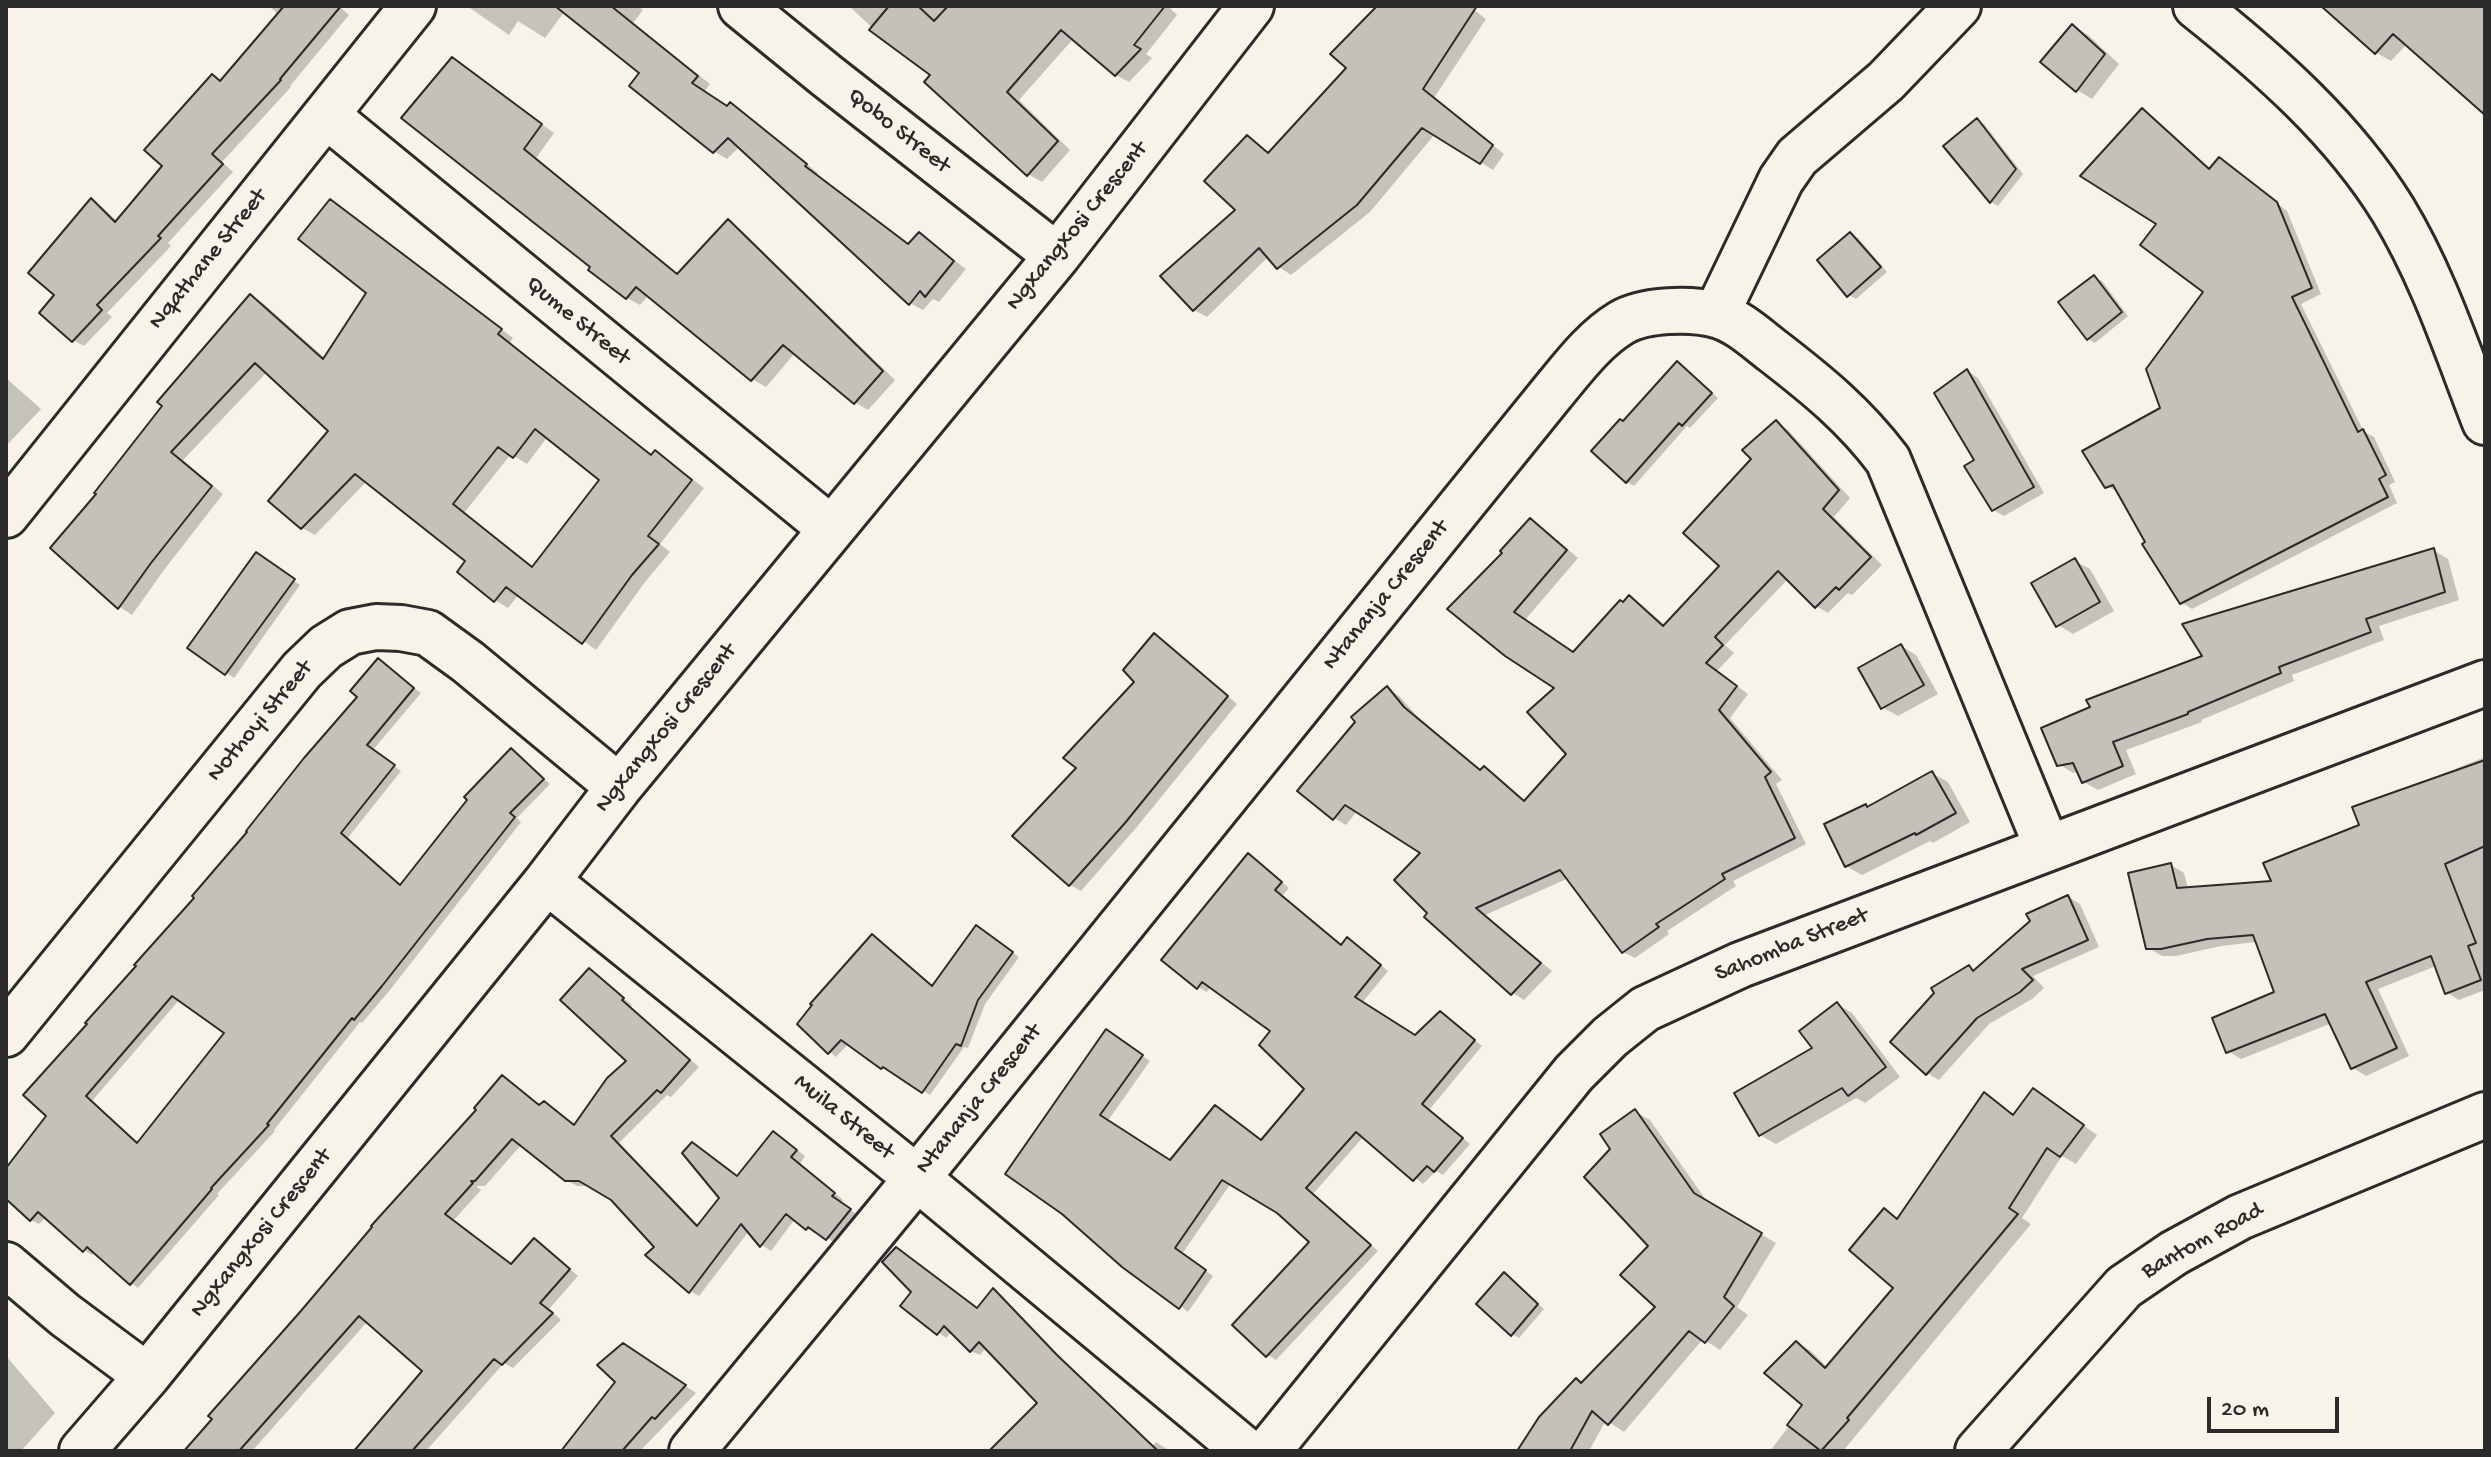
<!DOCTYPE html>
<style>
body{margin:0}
#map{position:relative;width:2491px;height:1457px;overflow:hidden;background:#f7f3e8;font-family:"Gochi Hand",sans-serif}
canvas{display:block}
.frame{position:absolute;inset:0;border:8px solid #2b2b2b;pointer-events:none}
.scale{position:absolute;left:2207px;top:1397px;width:132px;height:36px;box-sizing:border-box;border:4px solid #2b2b2b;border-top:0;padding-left:10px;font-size:24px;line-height:28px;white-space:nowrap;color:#2b2b2b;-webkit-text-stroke:6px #f7f3e8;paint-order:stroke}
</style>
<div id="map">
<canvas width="2491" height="1457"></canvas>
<div class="frame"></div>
<div class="scale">20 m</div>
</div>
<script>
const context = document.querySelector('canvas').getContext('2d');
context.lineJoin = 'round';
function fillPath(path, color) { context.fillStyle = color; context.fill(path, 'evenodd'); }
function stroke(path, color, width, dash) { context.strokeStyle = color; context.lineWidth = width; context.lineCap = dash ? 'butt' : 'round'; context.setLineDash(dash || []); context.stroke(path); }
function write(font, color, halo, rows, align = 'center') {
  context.font = font + ' "Gochi Hand",sans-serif'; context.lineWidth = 6; context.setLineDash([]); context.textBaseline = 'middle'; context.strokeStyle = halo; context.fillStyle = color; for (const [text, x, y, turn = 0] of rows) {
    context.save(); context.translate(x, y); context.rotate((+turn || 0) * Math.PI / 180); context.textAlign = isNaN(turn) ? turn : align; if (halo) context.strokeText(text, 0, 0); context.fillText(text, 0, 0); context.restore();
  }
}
const shadow = new Path2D(`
 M269,6H339L349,15L290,86L291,87L222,162L233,172L168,243L171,246L107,313L112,317L84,346L73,340L57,295L91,201L102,207L118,222L164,165L222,82L279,15Z
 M467,6H638L643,10L633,23L710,84L704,92L728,108L730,105L743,112L818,173L816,175L910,246L919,234L966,269L939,302L933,299L923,310L910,303L740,146L727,159L715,152L632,85L642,73L565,11L545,38L518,21L509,35Z
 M849,6H1168L1177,15L1146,54L1152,58L1129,82L1116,75L1074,38L1019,100L1070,150L1042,182L1028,174L932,74L880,35Z
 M1390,6H1469L1486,19L1434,98L1504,154L1493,170L1435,134L1370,212L1291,275L1279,267L1269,256L1207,317L1194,310L1238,210L1248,138L1270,154L1349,68Z
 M2324,6H2485V113L2407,44L2391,61L2377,53Z
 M2072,26L2088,35L2119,64L2092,99L2077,90Z
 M452,59L554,133L536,158L679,275L728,222L741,230L895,380L868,410L855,402L795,353L766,387L752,379L649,295L640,305L627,298L591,269L593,267Z
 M2143,111L2153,117L2211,169L2230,166L2287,211L2321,294L2301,304L2364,432L2374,437L2395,482L2389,485L2397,503L2192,609L2181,602L2118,492L2107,486L2162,409L2206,292L2159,224Z
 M1977,120L1984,124L2023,174L1998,206L1991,202L1946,146Z
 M331,202L344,209L513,338L510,343L653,456L655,453L668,460L704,488L660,544L670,552L645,582L596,650L519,594L508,608L495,600L460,572L468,561L367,481L315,535L302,528L331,430L267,372L183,460L223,494L164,570L132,615L120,607L53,548L99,494L251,296L264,304L326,359L369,292ZM548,436L602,479L534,568L464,513L511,454L527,464Z
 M1851,234L1858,238L1887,272L1856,299L1849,295Z
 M2094,277L2102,281L2128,316L2095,343L2088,339Z
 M1684,368L1718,398L1690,428L1687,426L1634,486L1627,482L1624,423Z
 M1967,371L1978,378L2044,493L2004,516L1993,510L1976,461Z
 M6,378L41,409L6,446Z
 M1776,423L1788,430L1850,498L1834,517L1882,565L1852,595L1848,593L1828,613L1816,606L1788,579L1725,645L1734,653L1717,671L1748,694L1730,718L1782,780L1776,784L1806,844L1733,881L1736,886L1667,931L1669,934L1635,958L1623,952L1569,878L1485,915L1552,971L1524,1000L1513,993L1430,913L1424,853L1357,811L1346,825L1334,818L1387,689L1399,696L1417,716L1482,771L1484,768L1496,775L1526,802L1569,754L1558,688L1506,654L1505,553L1530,520L1542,527L1578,558L1525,620L1574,653L1630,598L1642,605L1666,626L1722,566L1754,459Z
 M2433,550L2448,559L2459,600L2379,626L2384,640L2292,675L2294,681L2201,720L2202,722L2126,750L2136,774L2098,790L2084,782L2079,771L2073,773L2059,764L2205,657Z
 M264,559L300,585L234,678L190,647Z
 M2075,561L2090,569L2114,611L2073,634L2058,625Z
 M1154,636L1164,642L1237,704L1136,828L1081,891L1070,885L1015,836L1078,768L1137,682Z
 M1901,646L1916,655L1938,694L1898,716L1882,707Z
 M379,660L421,693L373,750L401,771L347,839L402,887L511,751L550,784L517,818L521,822L390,990L362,1023L360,1022L274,1130L275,1131L217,1194L219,1195L138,1288L94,1252L92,1255L84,1250L46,1217L39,1224L31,1220L6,1196V1181L197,898L360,696ZM180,999L227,1033L139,1144L92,1101Z
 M2485,757V990L2459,1000L2446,992L2436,966L2378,989L2409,1056L2366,1076L2353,1068L2332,1023L2241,1059L2228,1051L2277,993L2257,942L2221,946L2176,956H2162L2148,948L2171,865L2184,873L2188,889L2273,883L2362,826L2456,773L2455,769Z
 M1932,773L1948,782L1970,822L1933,843L1930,841L1862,875L1846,866L1869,808Z
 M1249,855L1289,888L1282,896L1343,946L1355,944L1388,971L1362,1003L1416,1037L1448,1019L1482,1046L1429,1110L1470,1144L1443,1175L1436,1171L1423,1184L1364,1136L1313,1194L1378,1251L1276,1360L1268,1355L1312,1242L1279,1211L1231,1183L1182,1254L1213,1276L1188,1312L1063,1213L1115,1036L1150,1061L1107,1122L1171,1162L1263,1142L1307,1089L1273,1031L1211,986L1207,992L1198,987Z
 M2068,897L2080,904L2099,947L2033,976L2044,988L2032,999L1989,1024L1939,1080L1927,1073L1969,967L1976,971Z
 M984,932L1019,957L985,1004L968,1048L964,1047L930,1095L891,1069L889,1071L882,1067L849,1043L836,1057L799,1024L873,936L933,987Z
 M589,970L632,1005L630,1007L699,1067L671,1097L667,1095L619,1143L699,1226L738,1178L783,1139L805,1156L800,1164L843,1200L841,1203L859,1216L837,1244L818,1232L816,1234L807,1228L795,1219L771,1251L762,1245L749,1231L699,1296L690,1291L657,1247L612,1199L591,1186H577L566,1180L522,1144L485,1186H476L481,1190L453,1221L512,1266L535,1241L544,1246L578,1276L549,1309L561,1320L513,1368L504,1363L426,1451H382L425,1371L368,1321L252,1451H187L478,1109L503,1077L541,1106L575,1126L629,1061Z
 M1837,1004L1852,1013L1900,1077L1865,1103L1856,1098L1776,1144L1760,1135L1815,1049Z
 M2034,1090L2097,1135L2076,1164L2062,1156L2022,1218L2031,1224L1843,1451H1770L1805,1405L1797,1343L1811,1351L1828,1368L1896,1287L1885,1211L1899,1219L1984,1094L2015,1116Z
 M1636,1112L1650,1120L1708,1203L1776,1243L1737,1307L1748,1315L1720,1350L1703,1339L1624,1432L1606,1420L1589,1451H1519L1658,1307L1650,1246L1613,1150Z
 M1505,1274L1544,1309L1519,1338L1512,1334Z
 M994,1291L1002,1296L1065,1362L1153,1446L1156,1442L1170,1451H995L1040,1403L987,1347L980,1355L971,1351L952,1331L946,1338L903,1305L978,1310Z
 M636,1353L696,1393L640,1451H565L617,1382Z
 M6,1356L55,1413L21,1451H6Z`);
const building = new Path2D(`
 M284,6H341L280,79L281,80L212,154L223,164L158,236L161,238L97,305L102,310L72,342L39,313L54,295L28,273L91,198L115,222L162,166L144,150L212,74L220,81Z
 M555,6H611L698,76L692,83L727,106L730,102L807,164L805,166L908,244L919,232L954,261L925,297L920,291L909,305L728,138L713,153L629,86L639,73Z
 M889,6H918L934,21L948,6H1165L1134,45L1141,49L1115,76L1061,30L1007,92L1058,141L1027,176L924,82L930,75L869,30Z
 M1377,6H1477L1423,89L1493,145L1480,164L1422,128L1357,205L1277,269L1259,248L1193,311L1160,276L1235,210L1204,181L1247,135L1268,153L1346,68L1330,54Z
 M2321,6H2485V115L2393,34L2375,54Z
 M2072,24L2105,54L2076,92L2040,62Z
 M452,57L542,124L524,149L677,274L728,219L883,371L854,404L783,345L751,381L636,287L626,299L588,270L590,267L401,118Z
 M2142,108L2209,169L2219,157L2277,202L2312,288L2292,297L2358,432L2363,429L2386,475L2379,479L2388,497L2180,604L2142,544L2145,542L2113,485L2105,488L2082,451L2160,408L2146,369L2203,292L2140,245L2156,224L2080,176Z
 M1977,118L2016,169L1990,203L1943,146Z
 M330,199L502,329L498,334L651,455L655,450L692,480L648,536L659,544L632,575L582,644L506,587L494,602L457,572L465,561L355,474L301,529L268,501L328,431L255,363L171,452L212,486L151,563L118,609L50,548L96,494L94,493L162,406L157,402L250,294L323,359L366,293L298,239ZM535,429L599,480L532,567L453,504L498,447L513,458Z
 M1850,232L1881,267L1847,297L1817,260Z
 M2094,275L2122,312L2087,340L2058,302Z
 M1677,361L1712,393L1682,426L1679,423L1626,483L1591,451L1620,419L1623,421Z
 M1967,369L2034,487L1992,511L1964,466L1974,460L1934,393Z
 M1776,420L1839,490L1823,509L1871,557L1839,590L1836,587L1815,608L1778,571L1715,637L1723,645L1706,663L1737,686L1719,710L1771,772L1765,777L1795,838L1722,874L1725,879L1656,924L1659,927L1622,953L1560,870L1476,908L1541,963L1511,995L1424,917L1427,913L1394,880L1420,853L1345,805L1333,820L1297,791L1355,722L1351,717L1387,686L1404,707L1480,770L1484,766L1524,801L1566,754L1527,712L1554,688L1505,656L1447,609L1502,553L1500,551L1530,518L1567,550L1514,612L1573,652L1620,600L1623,602L1629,595L1663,626L1719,566L1683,533L1751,459L1742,450Z
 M2434,548L2445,592L2366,619L2371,632L2279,667L2281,673L2188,712V714L2113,742L2123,766L2082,783L2073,763L2057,766L2041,728L2090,707L2086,700L2202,656L2182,624Z
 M256,552L295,579L225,675L187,648Z
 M2075,558L2100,602L2056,627L2031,583Z
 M1154,633L1228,696L1125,823L1069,886L1012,836L1076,768L1063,758L1134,682L1123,670Z
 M1901,644L1924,685L1881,709L1858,668Z
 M378,658L414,688L367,745L395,765L341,833L400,885L467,800L464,797L511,748L544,779L510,813L515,817L382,986L354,1020L352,1018L267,1124L269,1125L211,1188L212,1189L130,1285L87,1247L83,1252L38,1212L30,1221L6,1199V1168L46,1116L23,1095L87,1024L85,1023L136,966L134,965L194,898L192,896L247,832L246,831L304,758L357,697L350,691ZM172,996L224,1033L137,1143L86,1096Z
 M2485,760V846L2445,864L2476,943L2468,946L2481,980L2445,994L2431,956L2366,982L2397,1048L2351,1069L2325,1014L2226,1053L2212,1018L2274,992L2253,935L2207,939L2161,949H2146L2128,873L2171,863L2177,888L2271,881L2263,863L2359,825L2352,807Z
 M1932,771L1956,813L1916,835L1915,833L1845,867L1824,824L1866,804L1867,807Z
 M1248,853L1282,882L1275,890L1341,945L1347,937L1381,965L1355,997L1415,1035L1440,1011L1475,1040L1422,1104L1463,1138L1434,1172L1427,1166L1413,1181L1356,1132L1306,1188L1371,1245L1266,1357L1232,1325L1309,1242L1277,1213L1222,1180L1175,1248L1206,1270L1179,1309L1122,1267L1062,1214L1005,1174L1106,1029L1143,1055L1100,1115L1170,1160L1215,1105L1261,1140L1304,1089L1259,1045L1270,1031L1202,982L1197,989L1161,960Z
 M2068,895L2088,940L2022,969L2033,980L2020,992L1977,1018L1926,1075L1890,1042L1934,993L1931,988L1969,965L1973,971L2030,921L2026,914Z
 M976,925L1013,952L978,1000L961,1046L956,1044L922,1093L883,1067L881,1069L841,1040L828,1054L797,1024L812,1005L810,1004L872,934L932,986Z
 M589,968L624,998L622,1000L690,1060L661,1093L657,1090L611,1136L697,1226L719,1198L682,1153L692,1142L737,1176L773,1131L797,1150L791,1157L835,1193L832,1196L851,1209L826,1240L808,1227L806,1230L786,1214L760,1247L741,1224L689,1293L645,1255L654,1247L611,1200L579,1181H565L512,1139L475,1181H471L473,1183L445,1214L511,1264L534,1238L570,1269L540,1303L553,1313L502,1365L494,1359L412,1451H354L422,1371L359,1316L239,1451H184L212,1419L208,1416L300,1312L372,1227L371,1226L476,1110L474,1108L502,1075L539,1105L544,1101L574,1125L607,1078L626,1061L560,1000Z
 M1837,1002L1886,1067L1848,1096L1842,1088L1759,1136L1734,1093L1812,1048L1799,1031Z
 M2033,1088L2084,1125L2060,1157L2047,1148L2009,1208L2018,1214L1847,1418L1849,1420L1821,1451L1787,1425L1802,1405L1764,1373L1796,1341L1825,1368L1893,1288L1849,1250L1884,1208L1897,1219L1984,1092L2013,1115Z
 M1635,1109L1694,1193L1762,1233L1724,1297L1734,1306L1705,1343L1689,1331L1608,1425L1592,1411L1570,1451H1517L1539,1417L1576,1378L1581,1383L1655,1307L1620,1275L1648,1246L1584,1177L1610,1149L1600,1134Z
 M896,1247L977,1308L993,1288L1057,1355L1158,1451H989L1037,1403L979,1342L970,1352L944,1326L937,1335L900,1306L911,1292L882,1262Z
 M1504,1272L1538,1304L1511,1336L1476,1304Z
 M623,1343L686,1385L655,1419L652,1417L622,1451H561L615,1382L597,1365Z`);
const street = new Path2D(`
 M741,6L827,76L1057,256
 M2196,6C2270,65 2343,129 2393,210C2433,276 2457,350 2485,422
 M326,115L830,528
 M1716,315L1781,180L1797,157L1886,81L1958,6
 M6,515L413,6
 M547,881L917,1178L1246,1451
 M6,1034L302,670L326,647L350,632L376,627L401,628L428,633L468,662L619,787
 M6,1265L65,1315L147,1376
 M82,1451L147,1376L547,881L619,787L1057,256L1251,6
 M692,1451L917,1178L1552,393C1572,369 1593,340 1621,323C1644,309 1691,308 1717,315C1738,321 1756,338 1773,351C1817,385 1854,415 1888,460L2047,847
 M1268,1451L1574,1073L1610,1037L1645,1009L1740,965L2485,683
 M1978,1451L2124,1287L2174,1253L2240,1217L2485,1115`);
const streetNames = [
 ["Qobo Street",898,132,38],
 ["Ngxangxosi Crescent",1078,227,-51],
 ["Nqathane Street",209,260,-51],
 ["Qume Street",577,322,39],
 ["Ntananja Crescent",1387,596,-51],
 ["Nothoyi Street",261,722,-50],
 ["Ngxangxosi Crescent",667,729,-51],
 ["Sahomba Street",1792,946,-22],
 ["Ntananja Crescent",980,1100,-51],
 ["Muila Street",843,1118,39],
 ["Ngxangxosi Crescent",262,1234,-51],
 ["Bantom Road",2203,1242,-29]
];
fillPath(shadow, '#0003');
fillPath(building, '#c4c1b9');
stroke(building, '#2b2b2b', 2);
stroke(street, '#2b2b2b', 50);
stroke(street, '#f7f3e8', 44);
write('24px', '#2b2b2b', '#f7f3e8', streetNames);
</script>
